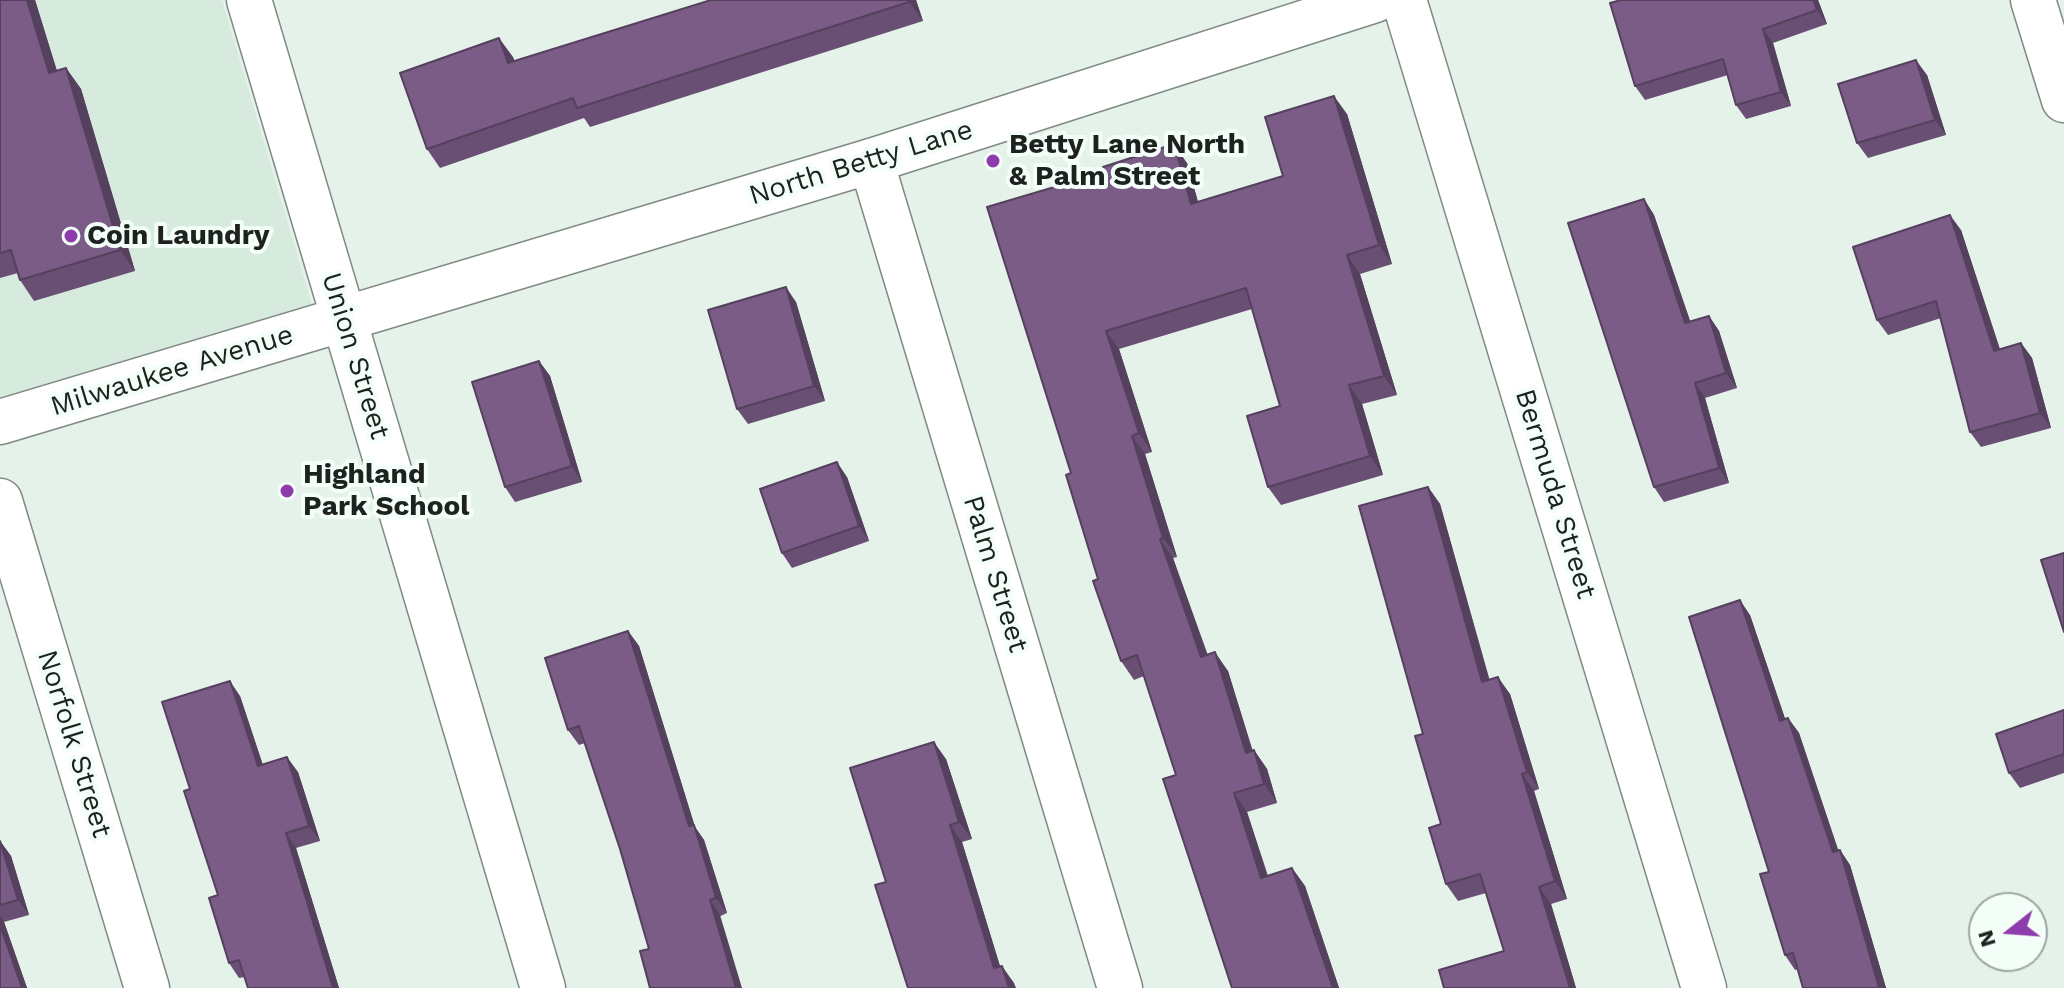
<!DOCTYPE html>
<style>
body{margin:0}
#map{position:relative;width:2064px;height:988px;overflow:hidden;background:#e5f2ea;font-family:"Work Sans",sans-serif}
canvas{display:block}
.north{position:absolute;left:1968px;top:892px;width:80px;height:80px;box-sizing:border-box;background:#f4fef8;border:2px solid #9ea6a1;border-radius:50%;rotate:253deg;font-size:22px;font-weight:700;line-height:32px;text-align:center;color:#1d221f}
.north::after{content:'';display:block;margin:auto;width:28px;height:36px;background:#8e3cab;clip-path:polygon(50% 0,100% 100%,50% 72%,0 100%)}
</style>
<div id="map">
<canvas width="2064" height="988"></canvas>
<div class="north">N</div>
</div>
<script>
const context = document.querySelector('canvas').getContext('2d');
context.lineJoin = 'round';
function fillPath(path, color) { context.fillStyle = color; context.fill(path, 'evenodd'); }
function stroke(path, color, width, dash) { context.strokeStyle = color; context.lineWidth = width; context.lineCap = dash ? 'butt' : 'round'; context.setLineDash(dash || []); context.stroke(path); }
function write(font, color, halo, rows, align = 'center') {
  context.font = font + ' "Work Sans",sans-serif'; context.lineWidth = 8; context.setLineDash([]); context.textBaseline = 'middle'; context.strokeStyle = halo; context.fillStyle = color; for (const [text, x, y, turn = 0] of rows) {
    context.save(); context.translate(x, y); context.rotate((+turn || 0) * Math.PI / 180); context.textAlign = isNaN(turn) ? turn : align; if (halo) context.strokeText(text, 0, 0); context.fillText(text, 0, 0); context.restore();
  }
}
const built = new Path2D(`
 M0,0H222L312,305L0,398Z`);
const street = new Path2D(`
 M1404,0L1704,988
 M2033,0L2064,100
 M871,161L1120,988
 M0,501L147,988`);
const secondary = new Path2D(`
 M249,0L543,988
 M0,422L871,161L1375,0`);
const wall = new Path2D(`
 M0,0H35L57,71L66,68L81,89L135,271L34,301L20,280L18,273L0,278Z
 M711,0H916L923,21L590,127L584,118L440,168L427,149L513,57L514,61Z
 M1621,0H1818L1827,24L1773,43L1791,106L1746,119L1736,105L1728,75L1645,100L1635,86Z
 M1927,75L1946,135L1868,158L1857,143Z
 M1347,114L1392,264L1360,274L1397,395L1362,404L1383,475L1281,505L1268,487L1280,406L1252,309L1119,349L1152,452L1145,454L1177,557L1173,558L1207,655L1228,671L1252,750H1254L1267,769L1277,803L1247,812L1268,876L1292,868L1305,886L1339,988H1232L1176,775L1144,676L1134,680L1121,661L1071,473L987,207L1187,163L1198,202L1283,176Z
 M1644,199L1654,215L1690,322L1709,316L1719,331L1737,388L1705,398L1729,483L1664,502L1654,487Z
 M1961,230L2000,349L2021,343L2032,358L2051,428L1981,447L1970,432L1941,318L1888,335L1877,320Z
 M796,302L825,401L748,424L737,409Z
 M539,361L550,376L582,482L515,502L505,487Z
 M847,477L869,541L792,568L782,553Z
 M1428,487L1440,504L1489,680L1510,694L1539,789L1534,791L1567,899L1551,904L1576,988H1444L1504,951L1486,893L1458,901L1446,884L1441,824L1423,734Z
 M1750,615L1785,719L1788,718L1799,733L1838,851L1840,850L1850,865L1886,988H1803L1798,969L1795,970L1785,955L1769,872Z
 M628,631L639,646L695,827L704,840L727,913L649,949L620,849L585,743L579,745L568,730Z
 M240,696L263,765L298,772L320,841L296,848L339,988H248L245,977L239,978L229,963L218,895L190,789Z
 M2064,710V773L2020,788L2009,773Z
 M946,759L972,839L962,842L1000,966L1014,983L886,882Z
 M0,841L11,856L29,915L4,922L27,988H0Z`);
const shadedWall = new Path2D(`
 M27,0H35L64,94L49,73Z
 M909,0H916L923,21L909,2Z
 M1813,0H1818L1827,24L1817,10Z
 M1763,29L1773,43L1791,106L1781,92Z
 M499,38L513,57L522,82L508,63Z
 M1916,60L1927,75L1946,135L1935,120Z
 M66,68L81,89L135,271L120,250Z
 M1334,96L1347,114L1392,264L1379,245Z
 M1174,144L1187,163L1204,223L1191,204Z
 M1644,199L1654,215L1696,338L1685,323Z
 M1950,215L1961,230L2005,366L1994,351Z
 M1347,255L1360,274L1397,395L1384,376Z
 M786,287L796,302L825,401L814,386Z
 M1709,316L1719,331L1737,388L1726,373Z
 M1106,331L1119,349L1152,452L1139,433Z
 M2021,343L2032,358L2051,428L2040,413Z
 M539,361L550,376L582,482L572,466Z
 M1695,383L1705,398L1729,483L1719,468Z
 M1349,385L1362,404L1383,475L1370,456Z
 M1132,436L1145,454L1177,557L1163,538Z
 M837,462L847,477L869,541L859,526Z
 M1428,487L1440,504L1495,699L1482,682Z
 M1160,539L1173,558L1215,675L1201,657Z
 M1740,600L1750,615L1791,736L1780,721Z
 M628,631L639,646L695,827L704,840L727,913L716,898L689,826Z
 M1215,652L1228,671L1259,771L1246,753Z
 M1498,677L1510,694L1539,789L1527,772Z
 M230,681L240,696L268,781L258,766Z
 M1788,718L1799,733L1844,867L1833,852Z
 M934,742L946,759L972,839L959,822Z
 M1254,750L1267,769L1277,803L1264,784Z
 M287,757L298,772L320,841L309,826Z
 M1522,774L1534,791L1567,899L1555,881Z
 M1234,793L1247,812L1274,896L1261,878Z
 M950,825L962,842L1006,986L994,968Z
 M286,833L296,848L339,988H333Z
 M0,841L11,856L29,915L18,900Z
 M1840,850L1850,865L1886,988H1879Z
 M1292,868L1305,886L1339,988H1333Z
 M1539,887L1551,904L1576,988H1570Z
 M710,900L720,915L742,988H736Z
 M0,916L4,922L27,988H22L0,925Z
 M1002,966L1014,983L1016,988H1009Z`);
const building = new Path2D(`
 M0,0H27L49,73L66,68L120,250L20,280L11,250L0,253Z
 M711,0H909V2L577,108L573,98L427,149L400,73L499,38L508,63Z
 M1621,0H1813L1817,10L1763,29L1781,92L1736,105L1723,59L1635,86L1610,3Z
 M1916,60L1935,120L1857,143L1838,84Z
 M1334,96L1379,245L1347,255L1384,376L1349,385L1370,456L1268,487L1247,416L1280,406L1246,288L1106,331L1139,433L1132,436L1163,538L1160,539L1201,657L1215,652L1246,753L1254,750L1264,784L1234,793L1261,878L1292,868L1333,988H1232L1163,779L1176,775L1137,655L1121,661L1093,581L1098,579L1066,475L1071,473L987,207L1105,172L1103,167L1174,144L1191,204L1283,176L1265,117Z
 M1644,199L1685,323L1709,316L1726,373L1695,383L1719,468L1654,487L1568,223Z
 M1950,215L1994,351L2021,343L2040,413L1970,432L1936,301L1877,320L1853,247Z
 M786,287L814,386L737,409L708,310Z
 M539,361L572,466L505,487L472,382Z
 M837,462L859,526L782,553L760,489Z
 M1428,487L1482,682L1498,677L1527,772L1522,774L1555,881L1539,887L1570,988H1444L1439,970L1504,951L1480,874L1446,884L1429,828L1441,824L1415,736L1423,734L1359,506Z
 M2064,553V632L2041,560Z
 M1740,600L1780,721L1788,718L1833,852L1840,850L1879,988H1803L1793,953L1785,955L1760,874L1769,872L1689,617Z
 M628,631L689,826L694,825L716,898L710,900L736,988H650L640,951L649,949L620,849L579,726L568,730L545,658Z
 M230,681L258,766L287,757L309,826L286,833L333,988H248L239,960L229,963L209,898L218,895L184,791L190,789L162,702Z
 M2064,710V754L2009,773L1996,734Z
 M934,742L959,822L950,825L994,968L1002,966L1009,988H908L875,885L886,882L850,768Z
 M0,841L18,900L0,905Z
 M0,925L22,988H0Z`);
const markers = [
 [993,161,8,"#8e3cab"],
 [71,236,8,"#8e3cab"],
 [287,491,8,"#8e3cab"]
];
const poiNames = [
 ["Betty Lane North",1009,145],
 ["& Palm Street",1009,177],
 ["Coin Laundry",87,236],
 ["Highland",303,475],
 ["Park School",303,507]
];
const streetNames = [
 ["North Betty Lane",861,163,-17],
 ["Union Street",355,356,73],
 ["Milwaukee Avenue",172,371,-17],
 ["Bermuda Street",1555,494,73],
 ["Palm Street",995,574,73],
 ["Norfolk Street",74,744,73]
];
fillPath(built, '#d6ebde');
stroke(street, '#7e8a83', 47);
stroke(secondary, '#7e8a83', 47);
stroke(street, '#fff', 44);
stroke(secondary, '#fff', 44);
fillPath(wall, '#694f73');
fillPath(shadedWall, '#55405e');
fillPath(building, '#7a5c86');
stroke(building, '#55405e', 2);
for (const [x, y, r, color] of markers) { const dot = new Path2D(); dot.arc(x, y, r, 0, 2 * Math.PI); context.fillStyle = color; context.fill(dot); stroke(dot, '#f4fef8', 3); }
write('bold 28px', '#1d221f', '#f4fef8', poiNames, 'left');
write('28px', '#1d221f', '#f4fef8', streetNames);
</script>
